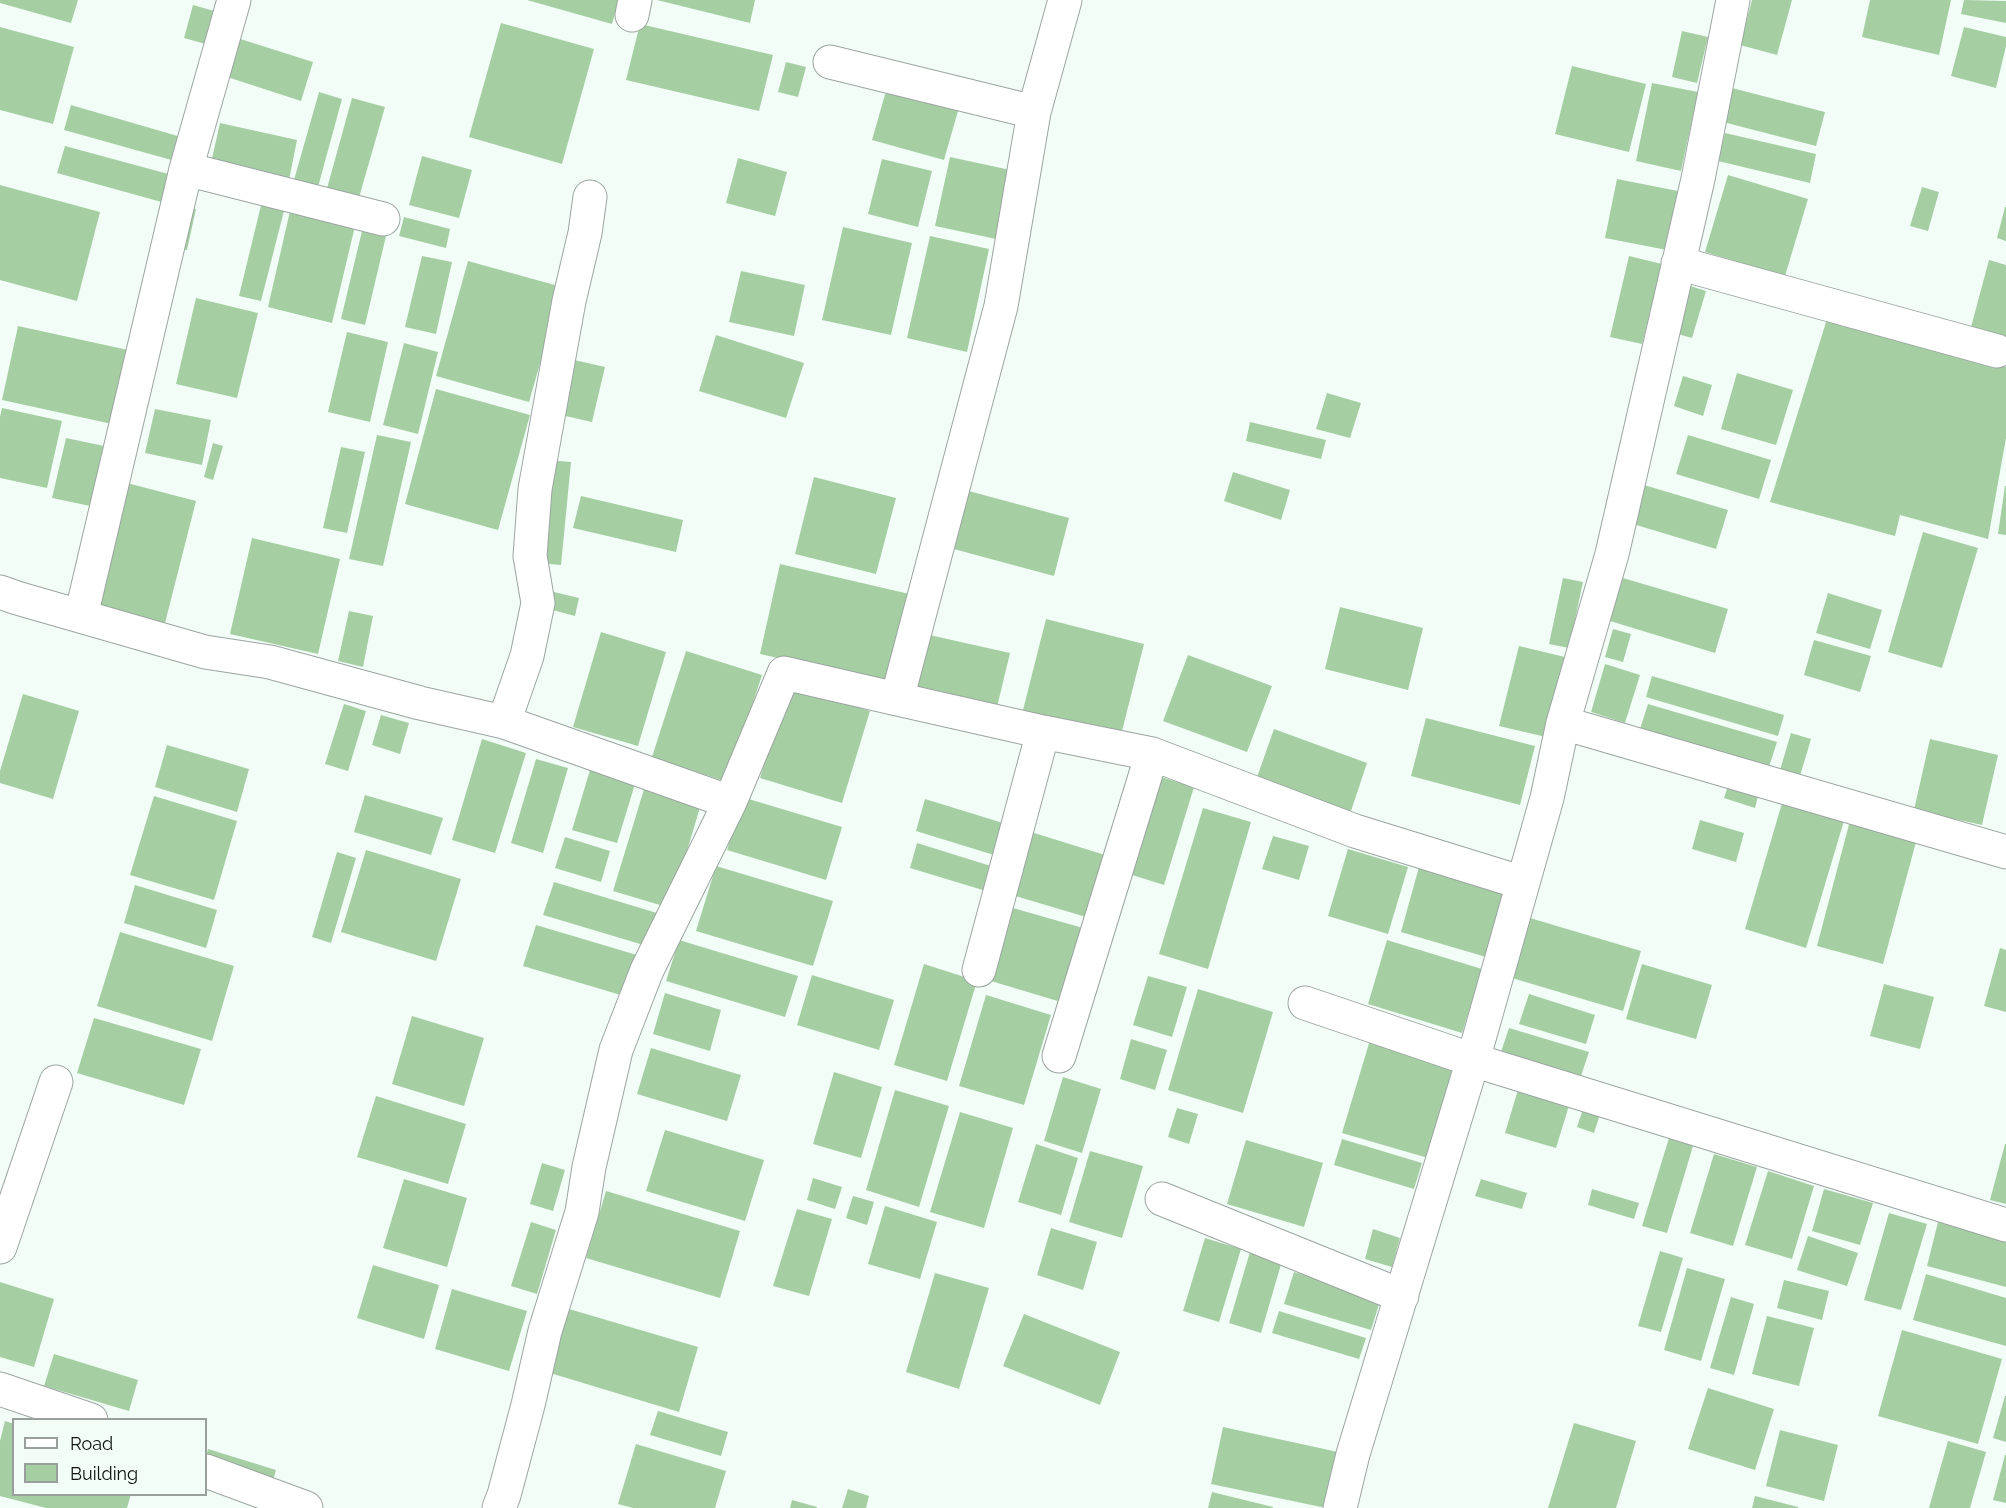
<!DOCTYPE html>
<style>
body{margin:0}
#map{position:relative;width:2006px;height:1508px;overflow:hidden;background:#f3fdf8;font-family:Raleway,sans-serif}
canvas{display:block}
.legend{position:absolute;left:12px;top:1418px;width:195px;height:78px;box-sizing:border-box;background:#f3fdf8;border:2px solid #989f9c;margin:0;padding:8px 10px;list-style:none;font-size:18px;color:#0f1311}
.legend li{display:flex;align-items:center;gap:12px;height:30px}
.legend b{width:30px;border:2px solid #989f9c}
</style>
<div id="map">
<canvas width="2006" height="1508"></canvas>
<ul class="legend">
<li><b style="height:8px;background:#fff"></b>Road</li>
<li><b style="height:16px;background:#a5cfa3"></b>Building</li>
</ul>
</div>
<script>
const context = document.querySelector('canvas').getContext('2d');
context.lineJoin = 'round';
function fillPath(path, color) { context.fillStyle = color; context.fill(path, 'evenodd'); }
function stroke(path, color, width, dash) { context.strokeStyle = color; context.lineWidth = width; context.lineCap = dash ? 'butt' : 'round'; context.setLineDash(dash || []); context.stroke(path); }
const building = new Path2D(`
 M0,0H78L71,23L0,3Z
 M527,0H619L612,24Z
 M657,0H755L750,23Z
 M1752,0H1792L1777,55L1740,45Z
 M1870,0H1951L1939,55L1862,37Z
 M1964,0L2006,1V23L1961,14Z
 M193,5L218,12L209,45L184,38Z
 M501,23L594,49L562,164L469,137Z
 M640,24L773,55L759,111L626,80Z
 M0,27L74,47L53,124L0,110Z
 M1964,27L2006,37V46L1996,88L1951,76Z
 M1682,31L1708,37L1697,83L1672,77Z
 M234,37L313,62L301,101L221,75Z
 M786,62L806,67L798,97L778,92Z
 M1572,66L1646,84L1629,152L1555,134Z
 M1652,83L1698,92L1681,171L1636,161Z
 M888,84L960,104L944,160L872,140Z
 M1732,88L1825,112L1816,146L1723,122Z
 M319,92L342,99L318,187L294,180Z
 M352,98L385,107L358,201L326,192Z
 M71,105L181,137L175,161L64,130Z
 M220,123L297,140L289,180L211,163Z
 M1725,133L1816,154L1810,183L1718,161Z
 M65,146L172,175L165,203L57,173Z
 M422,156L472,170L459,218L409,205Z
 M950,157L1015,171L1001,240L935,226Z
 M738,158L787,172L775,216L726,203Z
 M882,159L932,171L918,227L868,214Z
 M1728,175L1808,199L1785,276L1705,252Z
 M1617,179L1678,191L1667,250L1605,238Z
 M0,185L100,212L77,301L0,280Z
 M1922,187L1939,192L1928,231L1910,226Z
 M263,197L286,203L261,301L239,296Z
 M181,206L196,209L187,250L172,248Z
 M2005,207H2006V241L1997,238Z
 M290,211L355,226L332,323L268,307Z
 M404,217L450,229L446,248L399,236Z
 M843,227L912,243L891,335L822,320Z
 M362,231L386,236L365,325L341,319Z
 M930,236L989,249L967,352L907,338Z
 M422,256L452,262L436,334L405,327Z
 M1629,256L1662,264L1642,344L1610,337Z
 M1989,260L2006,265V337L1971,327Z
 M468,261L562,287L529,402L436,376Z
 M741,271L805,285L794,336L729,322Z
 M1684,284L1706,291L1692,338L1670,332Z
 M196,298L258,313L237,398L176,384Z
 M1827,319L2006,367V438L1988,539L1900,515L1895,536L1770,502Z
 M18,326L128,350L112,424L2,400Z
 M347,332L388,342L370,422L328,412Z
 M716,335L804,363L786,418L699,391Z
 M404,343L438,352L418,434L383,425Z
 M574,360L605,367L592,422L561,415Z
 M1737,373L1793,390L1776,445L1721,429Z
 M1683,376L1712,385L1703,416L1674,406Z
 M436,389L530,415L498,530L405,504Z
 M1327,393L1361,403L1350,438L1316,429Z
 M2,408L62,421L47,488L0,478V417Z
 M155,409L211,420L202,465L145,453Z
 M1250,422L1326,440L1321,459L1246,441Z
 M377,435L411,442L383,566L349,559Z
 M1688,435L1771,460L1759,499L1676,474Z
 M66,438L109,447L95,507L52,498Z
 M213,443L223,446L213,480L204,477Z
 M341,447L365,452L347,533L323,528Z
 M547,460L571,462L561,565L538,563Z
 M1233,472L1290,490L1281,520L1224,501Z
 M814,477L896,498L876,574L795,554Z
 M127,483L196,501L163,631L94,613Z
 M1644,485L1728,510L1716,549L1633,524Z
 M2005,486H2006V535L1998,534Z
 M965,490L1069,518L1054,576L950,548Z
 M581,496L683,520L676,552L573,528Z
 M1923,532L1978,548L1942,668L1888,652Z
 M252,538L340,559L318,654L230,634Z
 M780,564L918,596L898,685L760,654Z
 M1563,578L1583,582L1569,648L1549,644Z
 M1623,578L1728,609L1715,653L1610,621Z
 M554,592L579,598L575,616L549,609Z
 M1828,593L1882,610L1870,649L1816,633Z
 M1340,607L1423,628L1408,690L1325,669Z
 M349,611L373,616L363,667L338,661Z
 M1046,619L1144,644L1120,739L1022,714Z
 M1613,629L1631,634L1623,662L1605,657Z
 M601,632L666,652L638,746L573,727Z
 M925,634L1010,653L997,707L913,688Z
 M1814,640L1871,656L1860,692L1804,675Z
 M1519,646L1565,657L1546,737L1499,726Z
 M686,651L762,675L727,782L652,757Z
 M1188,655L1272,686L1247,752L1163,721Z
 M1605,664L1640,675L1625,723L1591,712Z
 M1652,676L1784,715L1778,736L1646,697Z
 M788,686L870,711L842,803L760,778Z
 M23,694L79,711L53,799L0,783V771Z
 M344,704L366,711L348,771L325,764Z
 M1648,704L1777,742L1769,767L1640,729Z
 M381,715L409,723L400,754L372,745Z
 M1426,718L1535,746L1520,805L1411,776Z
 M1274,729L1367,763L1350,814L1256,780Z
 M1791,733L1811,739L1800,776L1780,770Z
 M482,739L526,753L495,853L452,840Z
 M1930,739L1998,755L1982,825L1914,810Z
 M167,745L249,769L237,812L155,787Z
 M536,759L568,768L543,853L511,843Z
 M590,770L635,784L617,843L572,830Z
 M1158,776L1194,787L1164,885L1129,874Z
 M1729,783L1759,792L1755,808L1724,798Z
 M645,786L701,804L670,908L613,891Z
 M1787,786L1849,804L1806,948L1745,929Z
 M365,795L443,818L431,855L354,832Z
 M154,796L237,821L214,900L130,875Z
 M742,797L842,827L826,880L727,850Z
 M925,799L1003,823L994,855L916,831Z
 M1203,808L1251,822L1208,969L1159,954Z
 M1852,813L1919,831L1883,964L1817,946Z
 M1700,820L1744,833L1736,862L1692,849Z
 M1031,832L1105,855L1086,917L1012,895Z
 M1273,836L1309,846L1299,880L1262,869Z
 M565,837L610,851L601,882L555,868Z
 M917,843L994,867L986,891L910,868Z
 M1348,849L1408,867L1388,934L1328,916Z
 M366,850L461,879L436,961L341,932Z
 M337,852L356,858L331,943L312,937Z
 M716,866L833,901L813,966L696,931Z
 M1419,867L1505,893L1486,957L1401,932Z
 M554,882L657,913L647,946L543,915Z
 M135,885L217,910L206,948L124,923Z
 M1013,908L1083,928L1061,1002L991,981Z
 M1530,918L1641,951L1623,1011L1512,978Z
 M536,925L637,955L624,996L523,966Z
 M120,932L234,966L212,1041L97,1006Z
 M679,940L798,976L785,1017L666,981Z
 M1387,940L1482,969L1462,1033L1368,1004Z
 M2000,948L2006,950V1012L1984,1006Z
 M924,964L977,981L947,1081L894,1065Z
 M1642,964L1712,985L1696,1039L1626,1019Z
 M812,975L894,1000L879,1050L797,1025Z
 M1148,976L1187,987L1172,1037L1133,1025Z
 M1884,984L1934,997L1920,1049L1870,1036Z
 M1198,989L1273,1012L1243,1113L1168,1090Z
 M665,993L721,1010L710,1051L653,1034Z
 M1529,994L1595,1015L1586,1044L1519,1024Z
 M986,995L1051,1015L1024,1105L959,1086Z
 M412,1016L484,1038L464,1106L392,1084Z
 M94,1018L201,1049L184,1105L77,1073Z
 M1509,1028L1589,1052L1580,1079L1500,1055Z
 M1131,1039L1167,1050L1155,1090L1120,1079Z
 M1370,1040L1455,1066L1428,1158L1342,1133Z
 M651,1048L741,1075L727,1121L637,1094Z
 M834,1072L882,1087L861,1158L813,1144Z
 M1063,1077L1101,1089L1082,1153L1044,1141Z
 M1520,1083L1571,1099L1556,1148L1505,1133Z
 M895,1090L949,1106L919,1207L866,1190Z
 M376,1096L466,1124L448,1184L357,1157Z
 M1177,1108L1198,1114L1189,1144L1168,1137Z
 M1583,1109L1600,1114L1594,1133L1577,1127Z
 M960,1112L1013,1128L984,1228L930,1212Z
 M665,1130L764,1160L745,1221L646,1191Z
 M1669,1138L1693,1146L1667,1233L1642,1226Z
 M1342,1139L1422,1163L1414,1189L1334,1165Z
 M1246,1140L1323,1163L1304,1227L1227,1204Z
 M1036,1144L1078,1158L1061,1215L1018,1202Z
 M2005,1144H2006V1204L1990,1200Z
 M1090,1151L1143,1166L1122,1238L1069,1222Z
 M1714,1154L1757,1167L1733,1246L1690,1233Z
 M542,1163L565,1170L553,1211L530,1204Z
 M1768,1171L1814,1186L1792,1259L1745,1245Z
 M813,1178L842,1187L835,1209L807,1200Z
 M404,1179L467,1198L447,1267L383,1248Z
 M1481,1179L1527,1193L1522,1209L1475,1196Z
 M1592,1189L1639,1203L1634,1219L1588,1205Z
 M1824,1189L1873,1203L1860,1245L1812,1231Z
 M606,1191L740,1231L720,1298L586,1258Z
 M853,1196L874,1202L867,1225L846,1218Z
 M885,1206L937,1222L920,1279L868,1264Z
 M797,1209L832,1219L809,1296L773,1286Z
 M1889,1213L1927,1224L1901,1310L1864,1300Z
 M1939,1218L2006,1236V1287L1927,1266Z
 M531,1222L556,1230L537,1294L511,1286Z
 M1051,1228L1097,1242L1083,1290L1037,1275Z
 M1373,1229L1400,1238L1392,1267L1365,1259Z
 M1808,1236L1858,1253L1847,1286L1797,1270Z
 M1205,1238L1241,1249L1219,1322L1183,1311Z
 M1660,1251L1683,1258L1661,1332L1638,1326Z
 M1250,1252L1282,1261L1261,1333L1229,1323Z
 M373,1265L439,1285L424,1339L357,1318Z
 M1687,1268L1725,1279L1701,1361L1664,1350Z
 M1294,1272L1381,1298L1371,1330L1284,1304Z
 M935,1273L989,1288L959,1389L906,1372Z
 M1926,1274L2006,1298V1346L1913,1320Z
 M1784,1280L1829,1291L1822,1320L1777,1308Z
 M0,1282L54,1299L34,1367L0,1357Z
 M452,1289L527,1311L509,1371L435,1349Z
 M1731,1297L1754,1304L1734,1375L1710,1368Z
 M569,1309L698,1347L679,1412L550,1373Z
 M1279,1311L1366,1338L1359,1359L1272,1333Z
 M1024,1314L1120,1352L1100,1405L1003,1366Z
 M1767,1316L1814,1328L1799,1386L1752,1374Z
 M1902,1330L2002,1359L1978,1444L1878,1416Z
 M54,1354L138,1380L129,1411L44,1386Z
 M1708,1388L1774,1409L1755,1470L1688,1449Z
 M2005,1396H2006V1442L1993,1438Z
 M658,1411L728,1432L721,1456L650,1435Z
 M5,1421L14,1424V1494H131L127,1508H46L0,1496V1441Z
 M1574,1423L1636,1441L1616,1508H1548Z
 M1223,1427L1338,1452L1326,1508L1211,1484Z
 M1780,1430L1838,1445L1824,1501L1766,1486Z
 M1948,1441L1986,1452L1970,1508H1929Z
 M636,1444L726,1471L715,1508H633L618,1504Z
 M208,1449L276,1470L272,1484L206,1457Z
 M2005,1455H2006V1503L1993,1500Z
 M848,1489L869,1496L866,1508H842Z
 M1212,1492L1273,1507V1508H1208Z
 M1755,1496L1798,1507V1508H1752Z
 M792,1500L817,1507V1508H790Z`);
const street = new Path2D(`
 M632,15L635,0
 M830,62L1034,112L1001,306L897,699L1043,732L1152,754L1355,831L1523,883
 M1034,112L1065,0
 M186,169L383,219
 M1678,263L1997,351
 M0,592L17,598L205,652L270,662L420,703L504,722L730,802
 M81,616L186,169L234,0
 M504,722L527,656L538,603L530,556L535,489L569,301L585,233L590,197
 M1563,723L2006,852
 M979,970L1043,732
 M1305,1003L1473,1060L2006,1225
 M1059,1056L1152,754
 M1162,1199L1402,1296
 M0,1247L56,1082
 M0,1389L91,1420
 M206,1471L306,1508
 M499,1508L504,1495L528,1405L545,1331L582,1212L589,1167L616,1050L647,970L730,802L784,673L897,699
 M1340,1508L1353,1454L1473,1060L1547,798L1563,723L1612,554L1698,179L1733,0`);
fillPath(building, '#a5cfa3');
stroke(street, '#9ba5a1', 35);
stroke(street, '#fff', 33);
</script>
